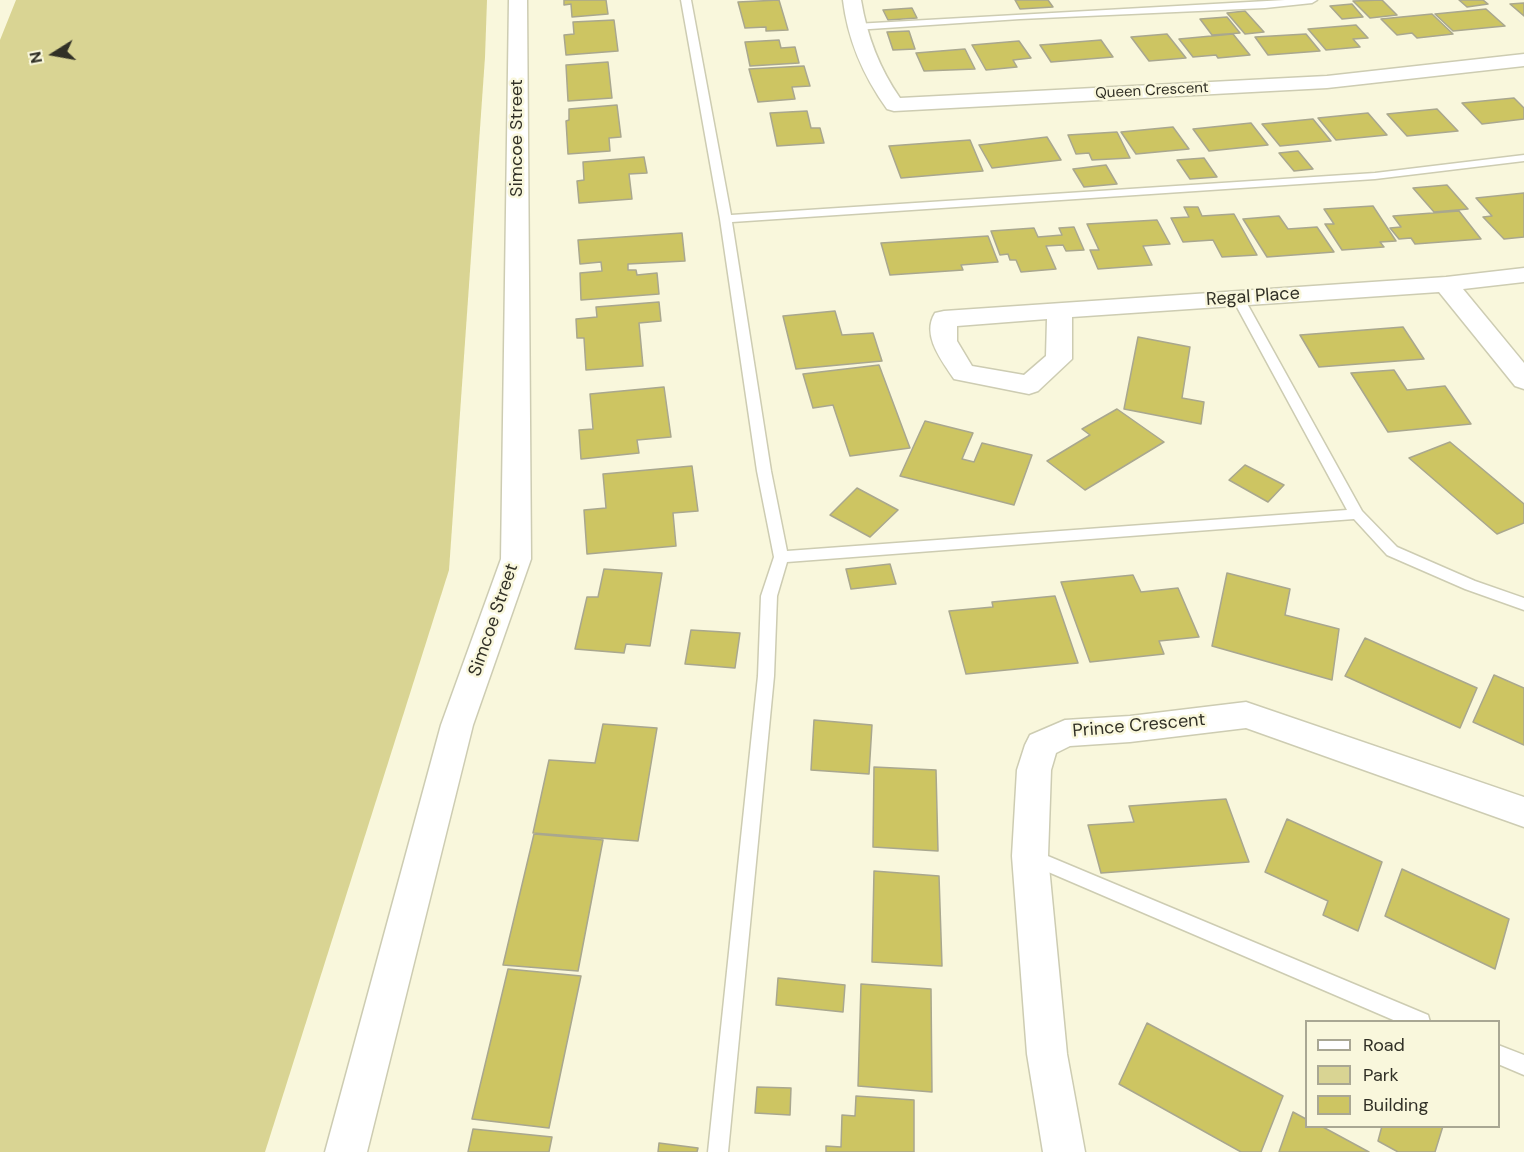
<!DOCTYPE html>
<style>
body{margin:0}
#map{position:relative;width:1524px;height:1152px;overflow:hidden;background:#f9f7dc;font-family:"DM Sans",sans-serif}
canvas{display:block}
.legend{position:absolute;left:1305px;top:1020px;width:195px;height:108px;box-sizing:border-box;background:#f9f7dc;border:2px solid #a9a793;margin:0;padding:8px 10px;list-style:none;font-size:18px;color:#313026}
.legend li{display:flex;align-items:center;gap:12px;height:30px}
.legend b{width:30px;border:2px solid #a9a793}
.north{position:absolute;left:24px;top:24px;width:60px;height:60px;-webkit-text-stroke:4px #f9f7dc;paint-order:stroke;rotate:259deg;font-size:16px;font-weight:700;line-height:24px;text-align:center;color:#313026}
.north::after{content:'';display:block;margin:auto;width:21px;height:27px;background:#313026;clip-path:polygon(50% 0,100% 100%,50% 72%,0 100%)}
</style>
<div id="map">
<canvas width="1524" height="1152"></canvas>
<ul class="legend">
<li><b style="height:8px;background:#fff"></b>Road</li>
<li><b style="height:16px;background:#d9d493"></b>Park</li>
<li><b style="height:16px;background:#cdc562"></b>Building</li>
</ul>
<div class="north">N</div>
</div>
<script>
const context = document.querySelector('canvas').getContext('2d');
context.lineJoin = 'round';
function fillPath(path, color) { context.fillStyle = color; context.fill(path, 'evenodd'); }
function stroke(path, color, width, dash) { context.strokeStyle = color; context.lineWidth = width; context.lineCap = dash ? 'butt' : 'round'; context.setLineDash(dash || []); context.stroke(path); }
function write(font, color, halo, rows, align = 'center') {
  context.font = font + ' "DM Sans",sans-serif'; context.lineWidth = 5; context.setLineDash([]); context.textBaseline = 'middle'; context.strokeStyle = halo; context.fillStyle = color; for (const [text, x, y, turn = 0] of rows) {
    context.save(); context.translate(x, y); context.rotate((+turn || 0) * Math.PI / 180); context.textAlign = isNaN(turn) ? turn : align; if (halo) context.strokeText(text, 0, 0); context.fillText(text, 0, 0); context.restore();
  }
}
const green = new Path2D(`
 M16,0H487L485,57L449,570L265,1152H0V40Z`);
const building = new Path2D(`
 M564,0H606L608,14L572,17L571,4L564,5Z
 M779,0L788,30L766,31V27L745,28L738,2Z
 M1015,0H1048L1053,7L1020,9Z
 M1382,0L1397,15L1370,18L1353,1Z
 M1459,0H1483L1488,4L1467,7Z
 M1524,3V16L1510,4Z
 M1352,4L1363,17L1342,19L1330,6Z
 M912,8L917,18L888,20L883,10Z
 M1486,9L1505,26L1453,31L1435,14Z
 M1245,11L1264,32L1245,34L1227,13Z
 M1432,14L1453,34L1417,38L1412,33L1397,35L1381,19Z
 M1227,17L1240,33L1212,35L1200,19Z
 M614,20L618,51L566,55L564,35L574,34L573,22Z
 M1356,25L1368,38L1353,39L1360,47L1326,50L1308,29Z
 M909,31L915,49L893,50L887,32Z
 M1167,34L1186,58L1149,61L1131,37Z
 M1233,34L1250,55L1218,58L1216,55L1193,57L1179,39Z
 M1306,34L1320,51L1268,55L1255,37Z
 M779,40L781,48L795,47L799,63L750,66L745,42Z
 M1101,40L1113,57L1051,62L1040,45Z
 M1019,41L1031,58L1013,60L1017,67L986,70L972,45Z
 M965,49L975,69L924,71L916,53Z
 M608,62L612,98L568,101L566,65Z
 M804,66L810,86L792,87L795,99L758,102L749,69Z
 M1514,98L1524,108V119L1482,124L1462,103Z
 M617,105L621,137L609,138L610,151L568,154L566,121L569,120V109Z
 M1437,109L1458,131L1407,136L1387,114Z
 M807,111L811,128H820L824,143L777,146L770,113Z
 M1368,113L1387,135L1336,140L1318,118Z
 M1313,119L1331,141L1280,146L1262,124Z
 M1251,123L1268,145L1209,151L1193,129Z
 M1173,127L1189,149L1136,154L1121,132Z
 M1117,132L1130,158L1092,160L1089,153L1076,154L1068,135Z
 M1047,137L1061,160L992,168L979,145Z
 M970,140L983,171L901,178L889,146Z
 M1298,151L1313,169L1294,171L1279,153Z
 M644,157L647,173L629,174L632,199L579,203L577,181L584,180L583,162Z
 M1204,158L1217,177L1190,179L1177,160Z
 M1106,165L1117,184L1084,187L1073,169Z
 M1447,185L1468,209L1434,212L1413,188Z
 M1524,193V237L1504,239L1483,217L1492,216L1476,198Z
 M1373,206L1396,241L1380,242L1384,247L1342,250L1325,224H1334L1324,209Z
 M1184,207H1198L1202,216L1234,214L1257,255L1222,257L1213,240L1183,242L1171,218L1189,217Z
 M1459,211L1481,239L1415,244L1411,238L1399,239L1390,228L1401,227L1393,216Z
 M1279,216L1288,229L1317,227L1334,252L1267,257L1243,219Z
 M1157,220L1170,244L1143,246L1152,265L1098,269L1090,250H1099L1087,224Z
 M1074,227L1084,250L1066,251L1063,245L1046,246L1056,269L1021,272L1016,260H1010L1008,254L1000,255L991,231L1034,228L1038,237L1062,235L1059,228Z
 M682,233L685,261L628,264V270H636L637,275L657,273L659,294L581,300L580,273L602,271L601,262L580,264L578,240Z
 M988,236L998,262L961,265L963,270L890,275L881,243Z
 M659,302L661,321L639,323L643,366L586,370L584,338H577L576,319L597,317L596,307Z
 M835,311L842,335L873,333L882,361L796,369L783,316Z
 M1403,327L1424,359L1319,367L1300,335Z
 M1138,337L1190,347L1182,398L1204,402L1201,424L1124,409Z
 M879,365L910,448L850,456L833,405L813,408L803,374Z
 M1394,370L1407,390L1445,386L1471,424L1388,432L1351,373Z
 M664,387L671,437L637,440L639,453L581,459L579,430L593,429L590,394Z
 M1117,409L1164,442L1085,490L1047,461L1090,435L1082,429Z
 M925,421L973,433L962,459L974,462L982,443L1032,455L1014,505L900,476Z
 M1450,442L1524,504V523L1497,534L1409,458Z
 M1245,465L1284,485L1268,502L1229,480Z
 M692,466L698,511L673,513L676,546L587,554L584,510L606,508L603,474Z
 M857,488L898,510L870,537L830,515Z
 M890,564L896,584L851,589L846,569Z
 M604,569L662,573L650,646L626,644L624,653L575,649L587,597H598Z
 M1227,573L1290,589L1285,615L1339,629L1332,680L1212,646Z
 M1133,575L1141,592L1178,588L1199,637L1159,641L1164,654L1090,662L1061,582Z
 M1055,596L1078,663L966,674L949,611L993,607L992,602Z
 M691,630L740,633L735,668L685,664Z
 M1365,638L1477,688L1460,728L1345,676Z
 M1494,675L1524,688V745L1473,722Z
 M814,720L872,725L869,774L811,770Z
 M603,724L657,728L638,841L533,833L549,760L595,763Z
 M874,767L936,770L938,851L873,847Z
 M1226,799L1249,862L1101,873L1088,825L1134,822L1129,806Z
 M1287,819L1382,862L1358,931L1323,915L1328,901L1265,872Z
 M534,834L603,840L578,971L503,965Z
 M1402,869L1509,919L1495,969L1385,916Z
 M874,871L939,876L942,966L872,962Z
 M508,969L581,976L549,1128L472,1119Z
 M778,978L845,985L843,1012L776,1005Z
 M861,984L931,989L932,1092L858,1086Z
 M1147,1023L1283,1096L1261,1152H1241L1119,1084Z
 M757,1087L791,1088L790,1115L755,1113Z
 M856,1096L914,1100V1152H826V1146L841,1147L842,1115L855,1116Z
 M1293,1112L1306,1119V1126H1321L1369,1152H1279Z
 M1382,1126H1443L1435,1152H1398L1378,1141Z
 M473,1129L552,1137L549,1152H468Z
 M659,1143L698,1148L697,1152H658Z`);
const lane = new Path2D(`
 M681,0H691L731,215L1375,173L1524,155V161L1375,179L732,222L771,471L787,551L1347,510L1232,298L1238,294L1244,298L1362,511L1397,547L1475,581L1524,598V610L1465,589L1387,555L1354,519L787,562L777,596L774,676L728,1152H708L758,676L761,596L774,557L757,471L720,219Z
 M1285,0H1317L1312,3L1265,8L1020,19L855,30L850,27L855,24Z
 M1031,849L1428,1015L1430,1022H1398L1025,862L1022,857L1025,852Z
 M1498,1045L1524,1055V1075L1498,1064Z`);
const street = new Path2D(`
 M509,0H527L531,559L473,725L367,1152H325L441,725L501,559Z
 M843,0H861C867,36 879,68 900,98L1327,76L1524,54V66L1327,88L894,111L887,109C863,75 848,41 843,0Z
 M1524,268V282L1463,289L1524,363V389L1515,386L1439,292L1072,317V359L1038,391L1029,394L954,379C942,361 921,335 935,313L944,311L1446,277ZM1047,319L1046,356L1024,375L972,366L957,341V326Z
 M1246,702L1524,797V827L1246,728L1130,742L1070,746L1056,753L1051,770L1048,856L1067,1054L1085,1152H1043L1027,1054L1012,856L1017,770L1025,745L1030,735L1065,720L1130,716Z`);
const farStreetnames = [
 ["Queen Crescent",1152,91,-3]
];
const streetNames = [
 ["Simcoe Street",517,138,-90],
 ["Regal Place",1253,297,-4],
 ["Simcoe Street",494,620,-71],
 ["Prince Crescent",1139,726,-5]
];
fillPath(green, '#d9d493');
fillPath(building, '#cdc562');
stroke(building, '#a9a78e', 1.5);
stroke(lane, '#cdccb2', 3);
stroke(street, '#cdccb2', 3);
fillPath(lane, '#fff');
fillPath(street, '#fff');
write('15px', '#313026', '#f9f7dc', farStreetnames);
write('18px', '#313026', '#f9f7dc', streetNames);
</script>
